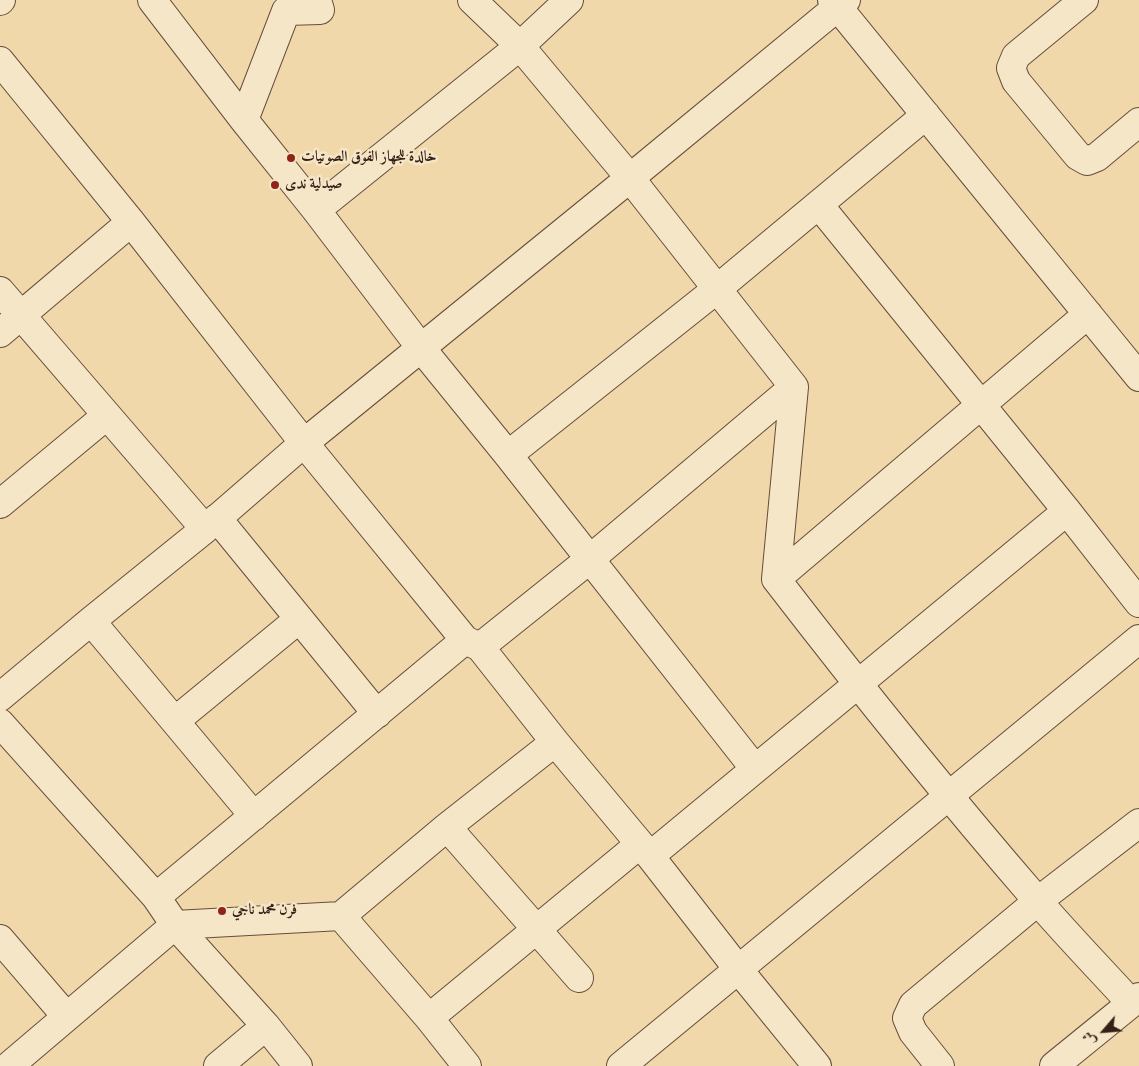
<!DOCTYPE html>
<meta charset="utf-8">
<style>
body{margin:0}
#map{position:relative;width:1139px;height:1066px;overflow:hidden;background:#f1d8ab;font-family:"Sorts Mill Goudy",Amiri,serif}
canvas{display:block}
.north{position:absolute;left:1079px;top:1006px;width:50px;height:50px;-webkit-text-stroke:4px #f6e6c8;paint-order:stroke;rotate:243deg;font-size:14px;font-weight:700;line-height:20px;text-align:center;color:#361f16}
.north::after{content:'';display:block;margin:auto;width:18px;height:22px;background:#361f16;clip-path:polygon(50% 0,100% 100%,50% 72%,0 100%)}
</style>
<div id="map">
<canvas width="1139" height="1066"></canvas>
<div class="north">ش</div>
</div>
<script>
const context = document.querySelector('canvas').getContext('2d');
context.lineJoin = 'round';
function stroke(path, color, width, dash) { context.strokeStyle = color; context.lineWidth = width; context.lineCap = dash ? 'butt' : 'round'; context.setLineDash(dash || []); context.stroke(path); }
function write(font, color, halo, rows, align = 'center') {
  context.font = font + ' "Sorts Mill Goudy",Amiri,serif'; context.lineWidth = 5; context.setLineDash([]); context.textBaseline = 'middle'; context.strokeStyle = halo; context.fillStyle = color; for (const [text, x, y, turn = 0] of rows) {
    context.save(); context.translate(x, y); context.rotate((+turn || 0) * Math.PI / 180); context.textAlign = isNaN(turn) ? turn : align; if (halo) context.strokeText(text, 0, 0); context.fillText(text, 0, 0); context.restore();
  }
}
const minor = new Path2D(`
 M152,0L244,120L316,210L421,348L508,455L755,769
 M472,0L520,46L630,178L794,387L776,579C860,688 946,795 1036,899C1067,935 1099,968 1131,1003
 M832,0L1139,377
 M1084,0L1016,56L1011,68L1016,81L1078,156L1087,161L1097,157L1139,122
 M0,1L1,0
 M0,61L131,222L304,443L465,640L480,647L555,742L650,856L738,969L817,1066
 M244,120L286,11L320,10L317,0
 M819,205L1067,511L1139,603
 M316,210L520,46L569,0
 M0,291L205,529
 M0,333L131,222
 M508,455L717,289L926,115
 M0,504L106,416
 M217,518L377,714
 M776,579L1088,314
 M91,621L254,816
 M480,647L590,559L794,387
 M0,697L91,621L205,529L304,443L630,178L846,0
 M175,721L299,619
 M0,723L156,897L175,925L341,916L429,1018L467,1066
 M447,827L579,978
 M650,856L1067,511
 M156,897L465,640
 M341,916L447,827L555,742
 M0,939L66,1016
 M429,1018L640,844
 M9,1066L175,925L266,1026L298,1066
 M218,1066L266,1026
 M621,1066L1139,639
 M940,1066L913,1032L907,1018L913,1005L1038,901L1139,823
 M1054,1066L1139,997`);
const markers = [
 [291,158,5,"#8f2418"],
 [275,185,5,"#8f2418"],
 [222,911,5,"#8f2418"]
];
const poiNames = [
 ["خالدة للجهاز الفوق الصوتيات",301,158],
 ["صيدلية ندى",285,185],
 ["فرن محمد ناجي",232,911]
];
stroke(minor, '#654d3b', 30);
stroke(minor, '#f6e6c8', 28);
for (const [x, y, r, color] of markers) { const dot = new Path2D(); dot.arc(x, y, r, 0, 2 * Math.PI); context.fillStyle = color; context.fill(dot); stroke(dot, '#f6e6c8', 2); }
write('bold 15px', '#361f16', '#f6e6c8', poiNames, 'left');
</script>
